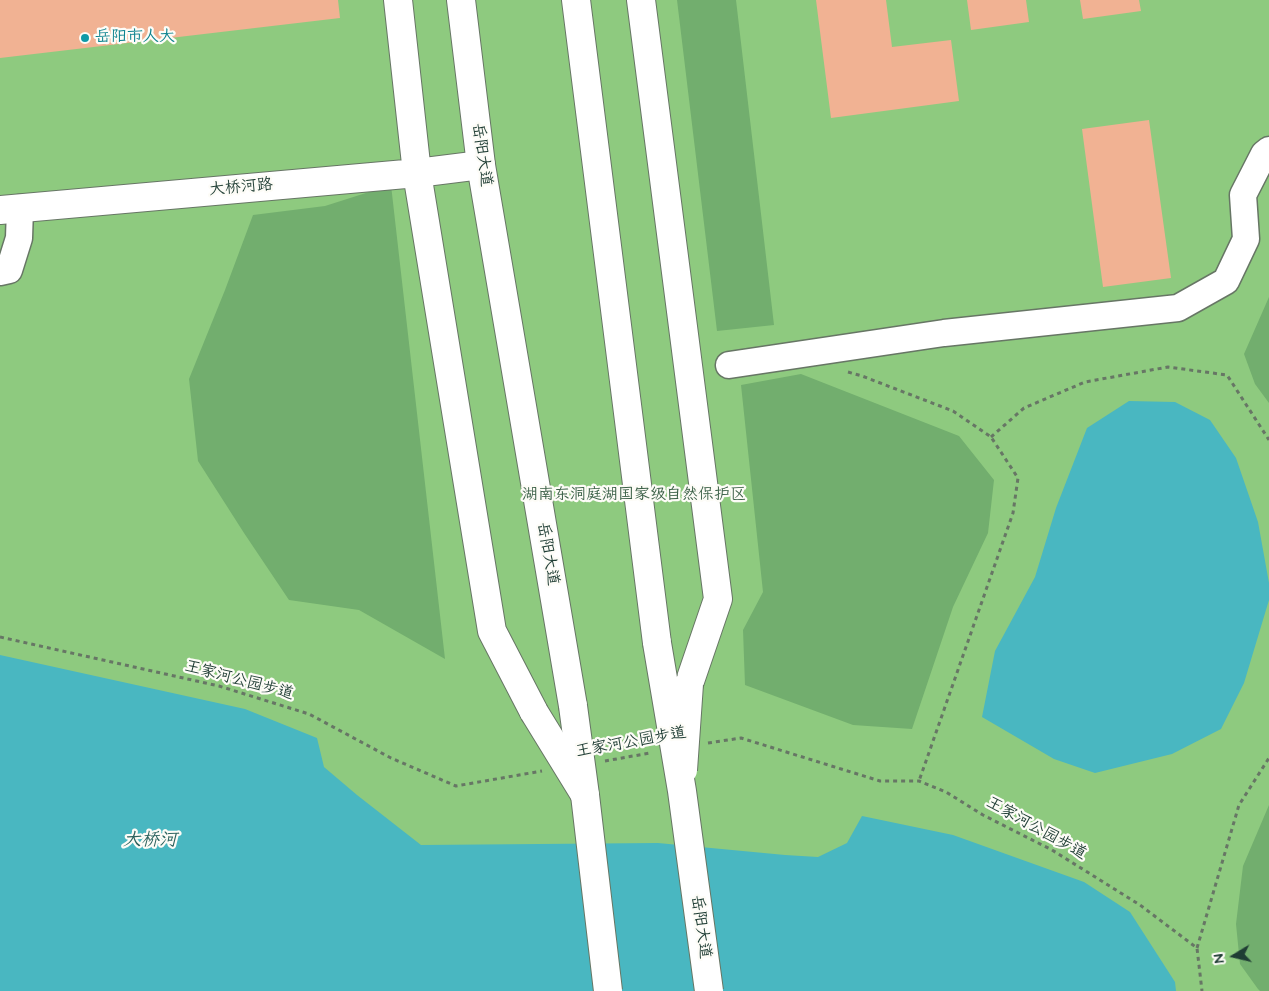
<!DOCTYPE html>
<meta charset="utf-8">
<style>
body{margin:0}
#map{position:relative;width:1269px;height:991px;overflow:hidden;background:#ede0bf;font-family:"Architects Daughter",sans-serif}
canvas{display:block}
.north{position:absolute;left:1209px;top:931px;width:50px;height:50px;-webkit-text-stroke:4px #fdfcf7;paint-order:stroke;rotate:261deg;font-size:14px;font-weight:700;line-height:20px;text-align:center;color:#1f3d34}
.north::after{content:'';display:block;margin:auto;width:18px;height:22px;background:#1f3d34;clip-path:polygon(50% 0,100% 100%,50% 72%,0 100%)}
</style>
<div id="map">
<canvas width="1269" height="991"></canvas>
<div class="north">N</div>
</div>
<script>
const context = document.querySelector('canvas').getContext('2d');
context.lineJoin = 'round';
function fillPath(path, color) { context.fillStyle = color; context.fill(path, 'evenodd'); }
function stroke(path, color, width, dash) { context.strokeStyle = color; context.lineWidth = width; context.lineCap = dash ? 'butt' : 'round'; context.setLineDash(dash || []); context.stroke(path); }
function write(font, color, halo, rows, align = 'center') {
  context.font = font + ' "Architects Daughter","LXGW WenKai TC",sans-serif'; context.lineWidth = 4.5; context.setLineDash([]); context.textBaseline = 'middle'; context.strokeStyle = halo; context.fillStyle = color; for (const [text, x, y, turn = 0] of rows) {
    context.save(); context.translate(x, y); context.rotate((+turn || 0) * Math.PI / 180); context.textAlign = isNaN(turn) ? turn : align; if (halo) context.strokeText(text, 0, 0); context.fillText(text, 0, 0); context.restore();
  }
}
const green = new Path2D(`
 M0,0H1269V991H0Z`);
const forest = new Path2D(`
 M677,0H736L774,325L717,331Z
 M391,185L445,659L359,610L289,600L244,533L198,461L189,379L225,290L253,215L325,206Z
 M1269,297V403L1255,384L1244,354Z
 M801,374L959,436L994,480L988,533L953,607L912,729L853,725L745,685L743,630L763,592L741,385Z
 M1269,805V991H1260L1258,989L1240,964L1236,924L1243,866Z`);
const water = new Path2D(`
 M1129,401L1175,402L1210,420L1236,458L1258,522L1269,583V600L1244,683L1221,729L1172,754L1095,773L1054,759L982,717L995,651L1035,577L1056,508L1087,428Z
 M0,655L245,709L317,738L324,767L357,795L421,845L658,843L785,855L818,857L847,843L862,816L953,835L1084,882L1130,912L1175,982L1176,991H0Z`);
const building = new Path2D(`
 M0,0H338L340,18L0,58Z
 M816,0H886L892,47L951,40L959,101L831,118Z
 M967,0H1026L1029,22L971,30Z
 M1080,0H1139L1141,11L1083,19Z
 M1149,120L1171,278L1103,287L1082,129Z`);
const path = new Path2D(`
 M848,372L862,376L953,411L991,437L1018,478L1013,513L919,781
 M991,437L1024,408L1085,382L1168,367L1227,375L1269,440
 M0,637L219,686L309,714L391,758L456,786L542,771
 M708,743L741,738L880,781H919L946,792L983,815L1052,850L1140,905L1197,948L1202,991
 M605,761L650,753
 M1197,948L1239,805L1269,758`);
const street = new Path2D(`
 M0,272L9,270L19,238L20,208
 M729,365L944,333L1178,308L1226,281L1246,239L1243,195L1264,154L1269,150`);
const secondary = new Path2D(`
 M398,0L417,173L492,631L534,712
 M641,0L718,599L689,684
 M0,210L417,173L481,165`);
const primary = new Path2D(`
 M461,0L481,165L573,706
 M576,0L657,643`);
const secondaryBridge = new Path2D(`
 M534,712L585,795
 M683,770L689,684`);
const primaryBridge = new Path2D(`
 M657,643L682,791L709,991
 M573,706L585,795L608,991`);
const markers = [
 [85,38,5,"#0f9aa8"]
];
const cultureNames = [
 ["岳阳市人大",95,38]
];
const streetNames = [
 ["岳阳大道",481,155,82],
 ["大桥河路",241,188,-5],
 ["岳阳大道",547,554,80],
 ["王家河公园步道",239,681,15],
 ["王家河公园步道",631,743,-10],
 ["王家河公园步道",1036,829,29],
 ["岳阳大道",700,927,82]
];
const parkNames = [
 ["湖南东洞庭湖国家级自然保护区",634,496]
];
const waterNames = [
 ["大桥河",150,841]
];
fillPath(green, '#8eca7f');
fillPath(forest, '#72ae6e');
fillPath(water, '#49b7c1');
fillPath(building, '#f1b293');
stroke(street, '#677665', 29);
stroke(secondary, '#677665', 30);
stroke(primary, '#677665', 30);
stroke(path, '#677665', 3, [4, 4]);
stroke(street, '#fff', 26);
stroke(secondary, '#fff', 28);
stroke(primary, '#fff', 28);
stroke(secondaryBridge, '#677665', 30, []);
stroke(primaryBridge, '#677665', 30, []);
stroke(secondaryBridge, '#fff', 28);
stroke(primaryBridge, '#fff', 28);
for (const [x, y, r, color] of markers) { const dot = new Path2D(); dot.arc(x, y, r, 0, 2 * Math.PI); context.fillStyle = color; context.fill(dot); stroke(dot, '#fdfcf7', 2); }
write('16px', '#0d838f', '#fdfcf7', cultureNames, 'left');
write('16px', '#1f3d34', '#fdfcf7', streetNames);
write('16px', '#3b6047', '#fdfcf7', parkNames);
write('italic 18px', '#2c625e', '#fdfcf7', waterNames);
</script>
